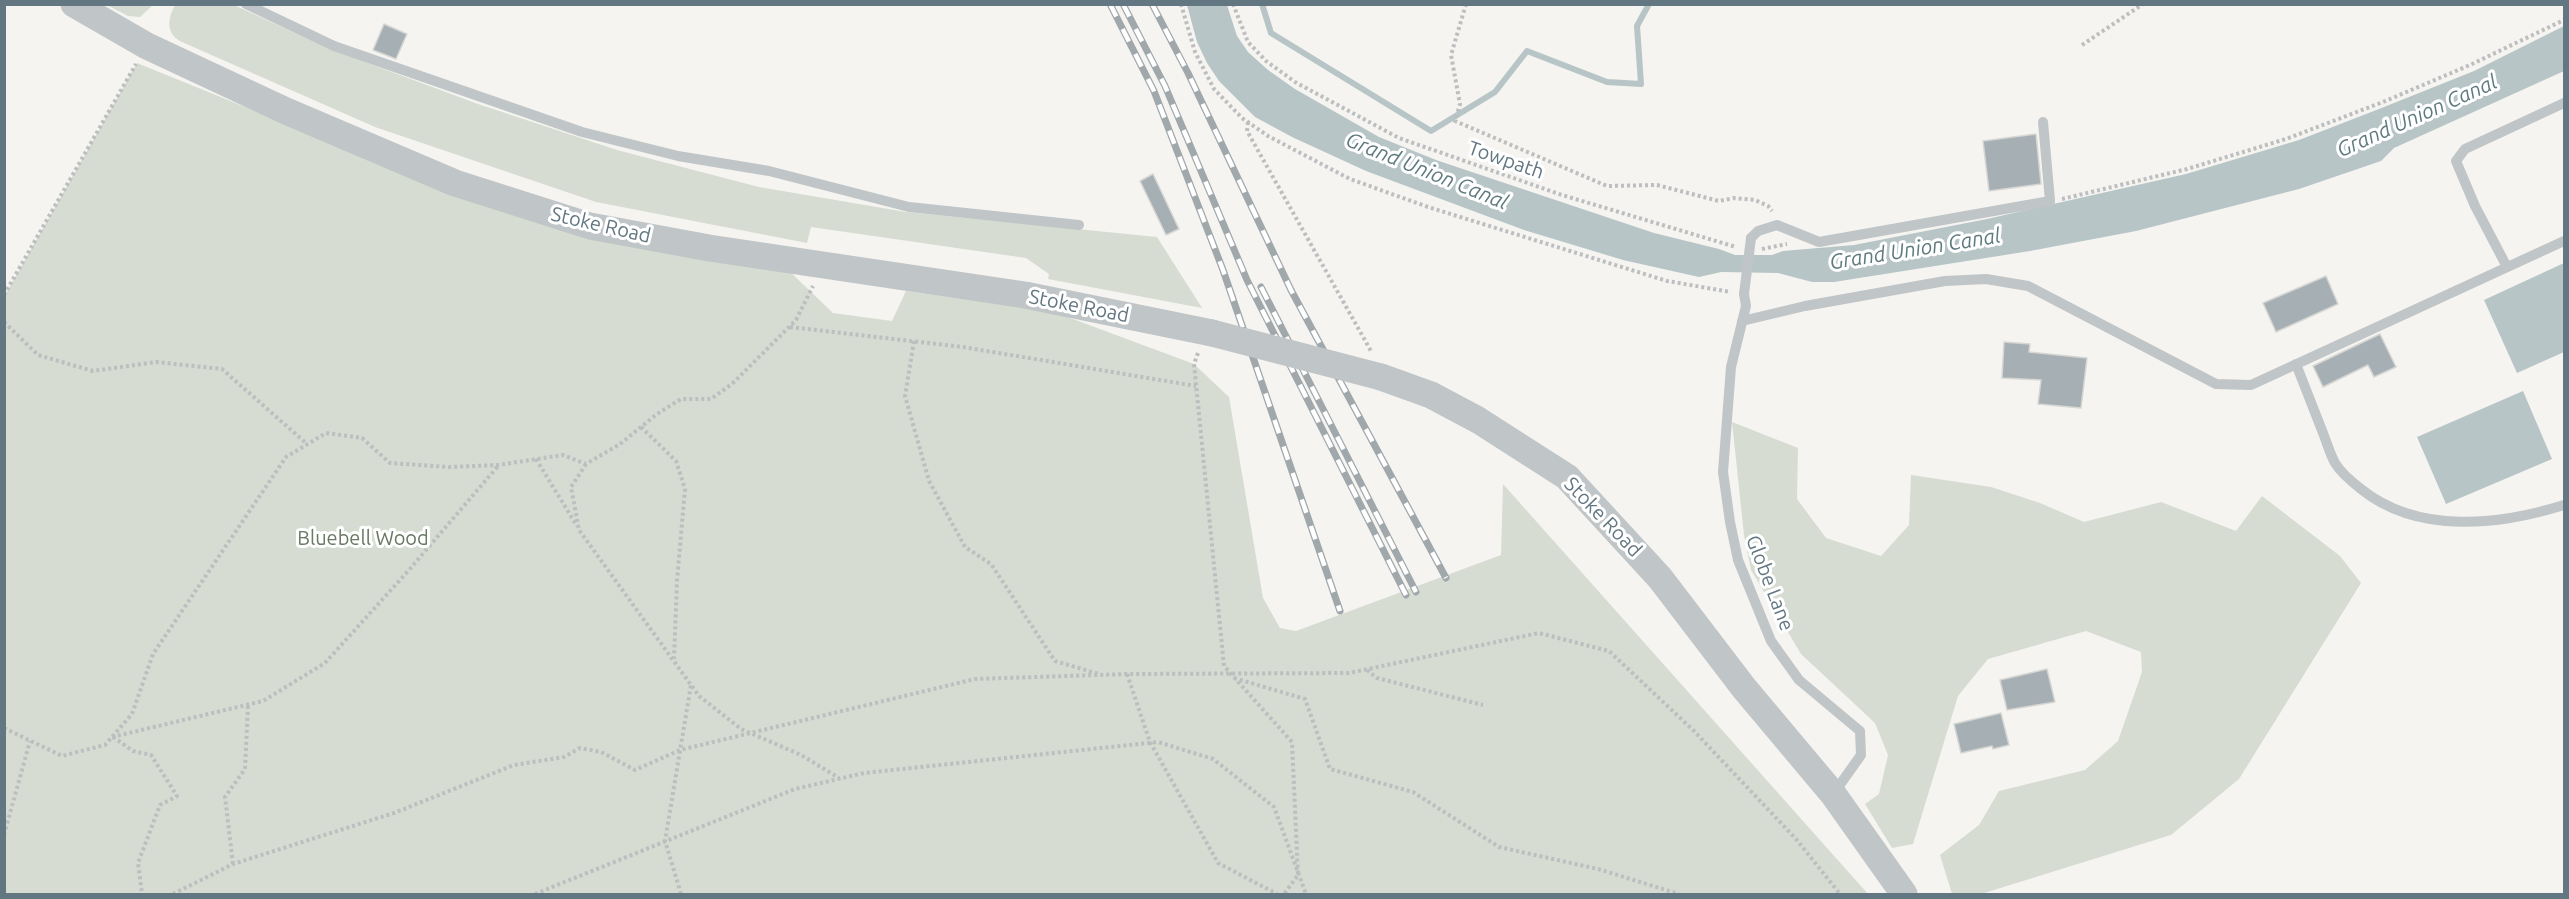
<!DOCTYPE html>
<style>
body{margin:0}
#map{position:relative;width:2569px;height:899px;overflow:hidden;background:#f5f4f0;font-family:Ubuntu,sans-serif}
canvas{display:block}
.frame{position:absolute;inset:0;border:6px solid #637782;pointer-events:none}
</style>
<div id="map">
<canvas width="2569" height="899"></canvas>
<div class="frame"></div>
</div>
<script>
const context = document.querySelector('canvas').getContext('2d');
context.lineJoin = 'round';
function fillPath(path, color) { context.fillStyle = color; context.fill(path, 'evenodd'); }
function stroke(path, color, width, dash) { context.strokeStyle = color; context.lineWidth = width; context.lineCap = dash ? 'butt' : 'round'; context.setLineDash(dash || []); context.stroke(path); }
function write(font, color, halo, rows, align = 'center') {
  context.font = font + ' Ubuntu,sans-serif'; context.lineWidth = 6; context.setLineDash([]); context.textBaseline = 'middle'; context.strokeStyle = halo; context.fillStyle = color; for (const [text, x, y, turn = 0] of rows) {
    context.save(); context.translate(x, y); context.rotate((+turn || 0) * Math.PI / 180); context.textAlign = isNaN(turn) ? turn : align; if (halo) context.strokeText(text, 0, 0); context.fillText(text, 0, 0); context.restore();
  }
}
const green = new Path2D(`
 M107,5H153L140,17L128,16Z
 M175,5H234L330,49L478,104L617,150L759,187L906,212L1157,237L1202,308L1048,279L1049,274L1026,258L811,227L807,243L596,202L375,127L182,42C166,34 167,20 175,5Z
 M137,63L452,191L786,268L833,313L892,321L906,291L1054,312L1194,364L1229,397L1263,598L1280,628L1296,631L1501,555L1503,484L1868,894H5V295Z
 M1732,422L1798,448L1797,499L1826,538L1881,556L1909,525L1911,475L1991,487L2040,503L2084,522L2161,502L2236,531L2262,496L2340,556L2361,583L2239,779L2171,835L1981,894H1952L1940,855L1979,825L1999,791L2085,770L2118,741L2142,672L2141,652L2086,631L1988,659L1958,696L1913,844L1892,848L1865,804L1879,794L1888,755L1875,723L1801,654L1751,570L1744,535Z`);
const water = new Path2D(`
 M1187,5H1227L1237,36L1248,52L1268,70L1295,89L1379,137L1436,160L1654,233L1719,249L1735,255H1772L1783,251L1854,245L1987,219L2186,174L2299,140L2379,109L2474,71L2564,26V71L2394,148L2381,161L2299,189L2136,231L2030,251L1834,282H1812L1778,273L1721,272L1699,277L1623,260L1524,230L1366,171L1292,137L1255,117L1219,81L1207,63L1197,42Z
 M2564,263V352L2517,373L2484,300Z
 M2523,391L2552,459L2446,504L2417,437Z`);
const stream = new Path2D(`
 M1262,4L1271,33L1431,131L1495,92L1527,51L1607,82L1641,84L1637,26L1649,4`);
const building = new Path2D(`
 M384,24L407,34L396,59L373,50Z
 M2036,134L2041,184L1989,191L1983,141Z
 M1153,174L1179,229L1166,235L1140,181Z
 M2326,276L2338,304L2276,332L2263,303Z
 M2380,334L2396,367L2374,377L2368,365L2323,387L2313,366Z
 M2004,342L2030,344L2029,352L2087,358L2081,408L2038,404L2041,380L2002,378Z
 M2047,669L2055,702L2007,710L2000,680Z
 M2001,713L2009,745L1993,749L1992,746L1961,753L1954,724Z`);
const path = new Path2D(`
 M1181,4L1195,52L1214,89L1242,118L1268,136L1350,179L1428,207L1667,281L1731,292
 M1233,4L1248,42L1266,61L1295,82L1399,138L1562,195L1736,247
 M1466,4L1451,55L1460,104L1455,121L1607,186L1657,185L1719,201L1734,198L1755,200L1768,206L1772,211
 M2082,45L2143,4
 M1248,122L1247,131L1371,351
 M2062,199L2187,169L2286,139L2383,102L2470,65L2564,20
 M1762,249L1787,244
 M4,295L136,64
 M4,322L38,355L93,371L156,362L222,369L307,444
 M790,327L963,347L1196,386
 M914,341L905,396L929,481L965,547L991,564L1055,661L1099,674
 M1198,353L1194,364L1224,666L1292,742L1298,875L1284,894
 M641,427L676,461L685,489L677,581L674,659
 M536,459L577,526
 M586,464L571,487L579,530L699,696L741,729L801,755L839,778
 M1367,670L1377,678L1483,705
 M1127,674L1150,742L1218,863L1277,894
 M1234,678L1305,699L1330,769L1413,792L1499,847L1598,869L1679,894
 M4,728L62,756L105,745L132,714L153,654L286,457L326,433L362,438L390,463L449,467L498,465L563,455L586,464L620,444L657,414L681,399H711L732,384L796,320L813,286
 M112,737L263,701L325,663L409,570L498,466
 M113,737L133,751L151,755L177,796L160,805L138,863L142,894
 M4,835L30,741
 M233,864L225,797L245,769L248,705
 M173,894L233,864L394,813L514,765L564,757L580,748L601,752L635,770L680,750L975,679L1127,674L1349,673L1539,633L1609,651L1694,731L1796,839L1840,894
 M535,894L795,789L864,773L1158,742L1213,759L1274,807L1306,894
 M681,894L665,841L691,685`);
const service = new Path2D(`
 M246,4L334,46L582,132L678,156L769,171L909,207L1079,225
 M1751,238L1758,231L1777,225L1819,242L2050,201L2043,122
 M2507,267L2475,206L2456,161L2465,149L2564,103
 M1744,294L1746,306L1731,367L1723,472L1730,522L1738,560L1771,641L1799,680L1860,731L1861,755L1834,793
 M1742,321L1805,306L1945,281L1986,279L2028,286L2216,384L2251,385L2564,241
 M2296,364C2305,387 2314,410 2323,433C2327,443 2330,454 2335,463C2341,473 2352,482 2361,489C2418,535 2500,525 2564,505`);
const tertiary = new Path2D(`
 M74,4L147,46L286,111L455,183L590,226L709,248L1025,295L1212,333
 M1381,377L1431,395L1478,420L1567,477L1660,578L1744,688L1833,794L1904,894`);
const rail = new Path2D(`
 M1110,4L1154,91L1223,270L1340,611
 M1123,4L1165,86L1247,280L1406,595
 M1152,4L1188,73L1291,290L1446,578
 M1261,287L1416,592`);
const serviceBridge = new Path2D(`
 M1744,294L1751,238`);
const tertiaryBridge = new Path2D(`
 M1212,333L1381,377`);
const streetNames = [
 ["Towpath",1506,160,19],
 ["Stoke Road",601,225,13],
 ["Stoke Road",1079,306,11],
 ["Stoke Road",1603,517,46],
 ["Globe Lane",1770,583,69]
];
const parkNames = [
 ["Bluebell Wood",363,538]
];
const waterNames = [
 ["Grand Union Canal",2417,116,-24],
 ["Grand Union Canal",1427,171,22],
 ["Grand Union Canal",1915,249,-9]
];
fillPath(green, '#d6dcd1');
fillPath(water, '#b7c5c7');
stroke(stream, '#b7c5c7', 6);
fillPath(building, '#a6b0b4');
stroke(building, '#d6d6d3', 1.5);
stroke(path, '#bcbec0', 4, [3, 3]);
stroke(service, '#c0c5c7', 10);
stroke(tertiary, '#c0c5c7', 27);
stroke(rail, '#a0a8ac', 7);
stroke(rail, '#fff', 4.5, [14]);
stroke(serviceBridge, '#c0c5c7', 10);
stroke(tertiaryBridge, '#c0c5c7', 27);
write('20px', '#637782', '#fff', streetNames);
write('20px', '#697962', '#fff', parkNames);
write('italic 21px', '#5f7a7f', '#fff', waterNames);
</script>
